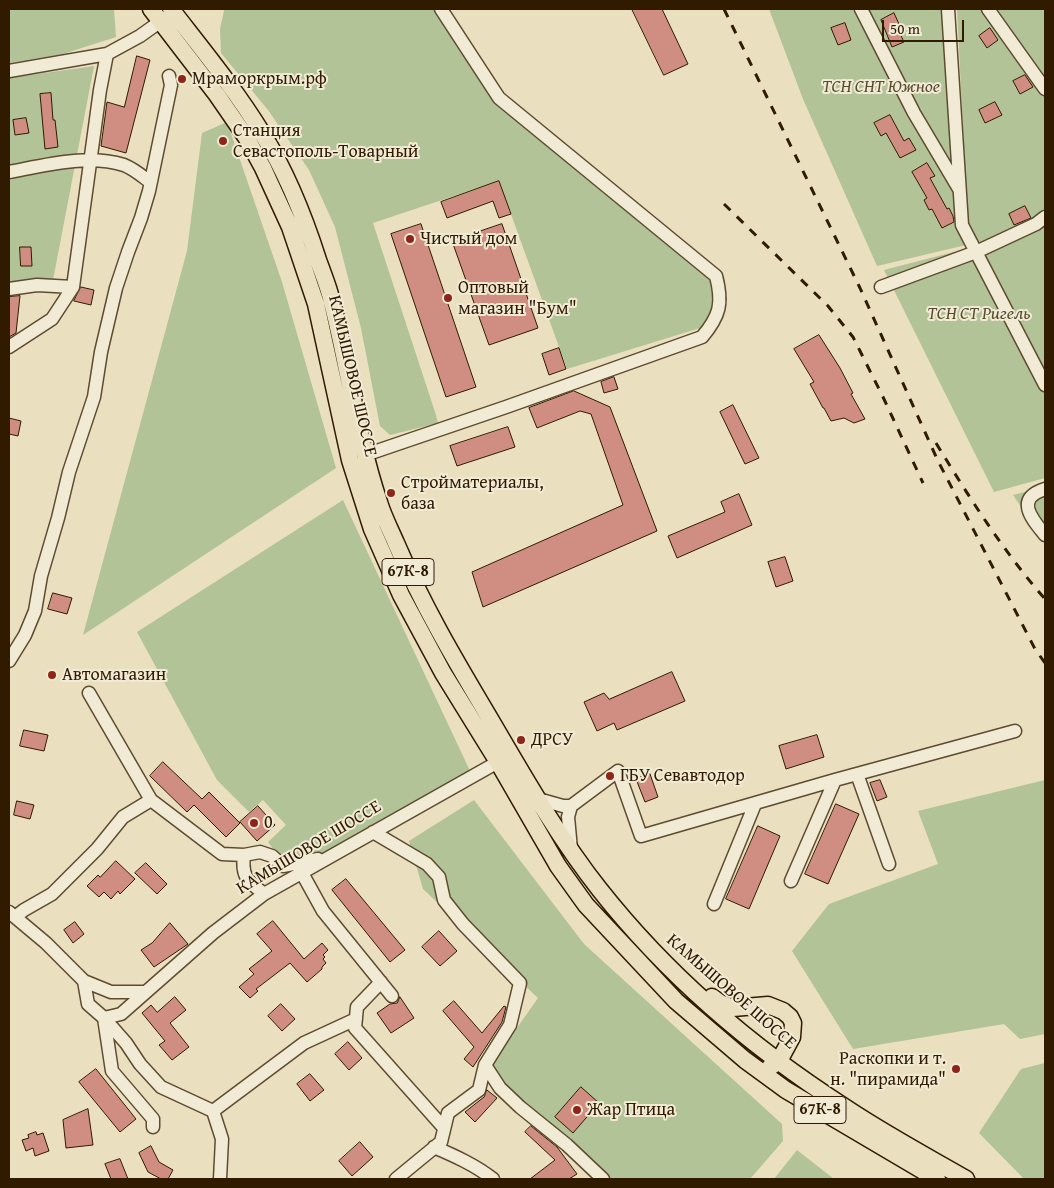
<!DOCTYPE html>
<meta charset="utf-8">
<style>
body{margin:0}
#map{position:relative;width:1054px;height:1188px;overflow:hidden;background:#eadfbf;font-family:"Gentium Book Plus",serif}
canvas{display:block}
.frame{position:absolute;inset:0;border:10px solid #301b01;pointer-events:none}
.scale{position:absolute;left:882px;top:20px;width:82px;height:22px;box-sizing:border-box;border:2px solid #301b01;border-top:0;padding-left:6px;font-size:15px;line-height:18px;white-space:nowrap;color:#301b01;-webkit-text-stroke:4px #f1ead5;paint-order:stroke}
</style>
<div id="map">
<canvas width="1054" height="1188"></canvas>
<div class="frame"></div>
<div class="scale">50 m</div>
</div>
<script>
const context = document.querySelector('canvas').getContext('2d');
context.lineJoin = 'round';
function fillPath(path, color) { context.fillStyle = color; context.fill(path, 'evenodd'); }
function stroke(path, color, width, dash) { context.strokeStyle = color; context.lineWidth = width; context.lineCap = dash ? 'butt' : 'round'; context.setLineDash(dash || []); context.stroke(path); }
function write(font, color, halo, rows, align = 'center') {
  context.font = font + ' "Gentium Book Plus",serif'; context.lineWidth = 4; context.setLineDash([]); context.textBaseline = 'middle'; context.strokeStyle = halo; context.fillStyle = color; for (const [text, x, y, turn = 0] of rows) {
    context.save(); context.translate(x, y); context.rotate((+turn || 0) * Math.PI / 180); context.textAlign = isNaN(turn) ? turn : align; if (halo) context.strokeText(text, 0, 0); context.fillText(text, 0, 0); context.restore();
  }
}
const green = new Path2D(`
 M9,9H114L116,37L63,54L9,63Z
 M223,9H441L499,98L716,276L713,324L567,369L499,181L373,223L435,412L438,423L390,435L380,426L361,328L335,227L309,170L268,110L221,53L220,29L224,11Z
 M769,9H953L966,245L877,266L803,99Z
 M957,9H1045V478L994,492L884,270L969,248Z
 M94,66L53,280L9,287V78Z
 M227,122L282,282L336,468L83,635L187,251L202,133Z
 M1045,487V542L1013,495Z
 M343,500L470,771L322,855L282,861L268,842L286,825L263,800L249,812L217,780L137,632Z
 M1045,780V1034L1020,1039L1004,1024L853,1049L792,951L829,904L938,864L918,811Z
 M474,800L584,944L782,1124L783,1141L750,1179H603L488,1069L538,998L423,889L409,841Z
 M1045,1063V1179H1024L979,1133L1021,1069Z
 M797,1150L834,1179H774Z`);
const building = new Path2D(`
 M632,9H662L688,64L664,75Z
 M894,13L899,24L896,25L904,42L892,47L881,20Z
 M845,23L851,40L838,45L831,28Z
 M990,28L998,40L987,48L979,36Z
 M137,56L150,60L126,153L101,146L107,102L124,107Z
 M1025,75L1033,87L1020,94L1013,81Z
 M51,93L53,120H55L58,147L45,149L40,94Z
 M995,102L1002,115L985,123L979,110Z
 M890,115L904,141L909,138L916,150L900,158L886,133L881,136L874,123Z
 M26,118L29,133L15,135L13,120Z
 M927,163L935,176L930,178L947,209L949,208L953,216L954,222L942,228L932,209L929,210L924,200L927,198L912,172Z
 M499,181L511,214L499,218L493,201L447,218L441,202Z
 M1025,206L1031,218L1014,225L1009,214Z
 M421,224L476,387L446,397L391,234Z
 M502,224L538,328L489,345L452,241Z
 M20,247H31L32,266H21Z
 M81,287L94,290L91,305L74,301Z
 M20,296L16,333L9,337V297Z
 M819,335L840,368L853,393L851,394L865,419L854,423L844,418L831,421L824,408H823L810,384L814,382L794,349Z
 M559,348L566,369L549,375L542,354Z
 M614,377L618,389L604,393L601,382Z
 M574,391L610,407L657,531L483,607L472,572L623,505L591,414L580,411L537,428L529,408Z
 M733,405L759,458L745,464L720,412Z
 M9,418L21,421L18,436L9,434Z
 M508,427L515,447L457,466L450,446Z
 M739,494L752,525L677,558L668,536L725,512L721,502Z
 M785,557L793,581L776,587L768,562Z
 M53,593L72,598L67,614L48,609Z
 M672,672L685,701L617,730L614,723L597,731L584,702L604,693L609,699Z
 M24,730L48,735L44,751L20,746Z
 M817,735L824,757L786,769L779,746Z
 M163,762L202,799L209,792L240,823L226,837L194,805L187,812L150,776Z
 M650,774L658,797L645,802L636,779Z
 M880,780L887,797L877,801L870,783Z
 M17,801L34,805L30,819L14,815Z
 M836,804L859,814L828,884L805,874Z
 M258,806L275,825L257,841L240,822Z
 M758,826L780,836L749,909L726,899Z
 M116,861L135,879L120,894L118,891L111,899L104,892L99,897L87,886L98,875L100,877Z
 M146,863L167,884L157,894L135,873Z
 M346,879L405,950L390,962L332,890Z
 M273,921L304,959L322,943L328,950L323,955L325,957L323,959L326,963L322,967V969L307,982L290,963L256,989L258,991L250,998L239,987L254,974L249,969L272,951L257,934Z
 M75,922L84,934L73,943L64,930Z
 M170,923L188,944L154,967L141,950L152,943Z
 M439,931L457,951L440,966L422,947Z
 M175,997L186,1010L170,1023L189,1047L172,1060L159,1045L165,1041L142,1013L151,1005L157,1012Z
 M400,997L414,1018L391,1033L377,1013L390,1004L397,1003Z
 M454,1001L482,1033L504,1006L506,1007L502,1022L473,1067L464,1059L474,1047L443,1011Z
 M281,1004L295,1019L282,1031L268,1016Z
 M348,1042L362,1058L349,1070L335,1054Z
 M96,1069L136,1119L120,1132L79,1082Z
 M310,1074L324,1090L310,1101L297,1084Z
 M581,1087L599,1103L573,1133L555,1117Z
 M487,1090L497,1098L475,1122L465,1112L484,1097Z
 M88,1109L93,1145L66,1148L63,1120Z
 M531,1126L557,1147L577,1174L569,1179H530L555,1160L525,1132Z
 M36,1132L37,1135L43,1133L49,1151L35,1156L33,1148L26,1151L22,1140L29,1138L28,1135Z
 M360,1142L373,1157L352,1176L339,1161Z
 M151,1146L159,1162L173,1170L168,1179H161L148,1172L139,1153Z
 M120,1159L128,1179H111L105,1164Z`);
const minor = new Path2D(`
 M861,9L914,113L959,189
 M948,9L962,225L1045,385
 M988,9L1045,89
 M9,71L107,54L140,36L161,21
 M9,172C46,165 87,154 124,165C134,169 142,176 150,182
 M881,287L976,252L1036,224L1045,217
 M9,289L37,285L73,287
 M9,347L52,319L73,287L100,90L107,54
 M365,455L506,407L702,337C720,316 723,303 716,276L499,98L441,9
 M1045,489C1014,499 1032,519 1045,535
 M9,661L25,635L35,611L41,576L58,518L69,472L94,397L101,352L116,288L128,252L141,218L149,191L171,85L169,76
 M89,693L151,800L222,854L244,855L260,852L272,856L283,866L318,859
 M857,774L889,864
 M538,799L563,806H571L618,771L641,836L835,780L1015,731
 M373,832L427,864L439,877L444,900L463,924L520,983L510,1025L485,1065L479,1090L448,1113L441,1142L396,1179
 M571,849L568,817L571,806
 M244,855C241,877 248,881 264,894
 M302,873L323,911L392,996
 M791,881L835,780
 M714,904L755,804
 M9,912L46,943L84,981L88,1004L104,1018L126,1043L140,1064L161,1087L213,1111L222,1139L220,1179
 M15,917L24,910L52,894L97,849L123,817L151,800
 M84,981L111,992H146
 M381,982L357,1007L355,1028L444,1128
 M104,1018L121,1014L213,933L264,894L498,762
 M104,1018L112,1071L153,1119V1127
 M485,1065L500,1088L520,1107L567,1145L603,1179
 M213,1111L304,1043L356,1019
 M434,1147C455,1156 475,1165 493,1179`);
const major = new Path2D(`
 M151,9L217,95L246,137L263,168L290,227L316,304L350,460L372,529L401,595L443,673L498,762L558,866L586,905L676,1001L745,1060L786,1090L937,1179
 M171,9C202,49 235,89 262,133C287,173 304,216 318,260C323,274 329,288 332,302C349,368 357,437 379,502C383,516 390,529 396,543C422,604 455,660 489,717C523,775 558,837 600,890C668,976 754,1049 846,1108C885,1134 926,1156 966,1179
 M712,997L720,1003L733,1008L768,1005L783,1011L790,1017L793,1023L792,1037L779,1061L770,1067`);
const rail = new Path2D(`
 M724,9L860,288L938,461L1035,649L1045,663
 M724,204L828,306L853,337L883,397L923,483
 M936,443C969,497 1003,551 1045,599`);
const markers = [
 [182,79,5,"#8f2418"],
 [223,141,5,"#8f2418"],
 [410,239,5,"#8f2418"],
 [448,298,5,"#8f2418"],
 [391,493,5,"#8f2418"],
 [52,675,5,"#8f2418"],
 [521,740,5,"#8f2418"],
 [610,776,5,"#8f2418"],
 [254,823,5,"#8f2418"],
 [956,1069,5,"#8f2418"],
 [577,1110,5,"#8f2418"]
];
const shields = [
 [408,572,52],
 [820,1110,52]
];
const shieldNames = [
 ["67К-8",408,572],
 ["67К-8",820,1110]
];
const poiNames = [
 ["Мраморкрым.рф",192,79],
 ["Станция",233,131],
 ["Севастополь-Товарный",233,152],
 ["Чистый дом",420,239],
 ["Оптовый",458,288],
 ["магазин \"Бум\"",458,309],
 ["Стройматериалы,",401,483],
 ["база",401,504],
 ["Автомагазин",62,675],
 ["ДРСУ",531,740],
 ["ГБУ Севавтодор",620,776],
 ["0",264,823],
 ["Раскопки и т.",946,1059,"right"],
 ["н. \"пирамида\"",946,1080,"right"],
 ["Жар Птица",587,1110]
];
const parkNames = [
 ["ТСН СНТ Южное",881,87],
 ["ТСН СТ Ригель",979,314]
];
const streetNames = [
 ["КАМЫШОВОЕ ШОССЕ",352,376,77],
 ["КАМЫШОВОЕ ШОССЕ",309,848,-31],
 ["КАМЫШОВОЕ ШОССЕ",731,992,41]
];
fillPath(green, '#b1c397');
fillPath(building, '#d08d81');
stroke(building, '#301b01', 1);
stroke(minor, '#5e4c30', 15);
stroke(major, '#301b01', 19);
stroke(minor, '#f1ead5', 12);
stroke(major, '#eadfbf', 16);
stroke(rail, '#301b01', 3, [9, 9]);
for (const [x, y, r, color] of markers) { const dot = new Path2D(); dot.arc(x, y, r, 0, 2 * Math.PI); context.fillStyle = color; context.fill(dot); stroke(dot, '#f1ead5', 2); }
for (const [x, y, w] of shields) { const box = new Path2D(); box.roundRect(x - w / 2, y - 13.5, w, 27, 4); context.fillStyle = '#f1ead5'; context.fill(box); stroke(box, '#301b01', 1); }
write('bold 16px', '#301b01', null, shieldNames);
write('18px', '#301b01', '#f1ead5', poiNames, 'left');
write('italic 18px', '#574d2e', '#f1ead5', parkNames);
write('18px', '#301b01', '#f1ead5', streetNames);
</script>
